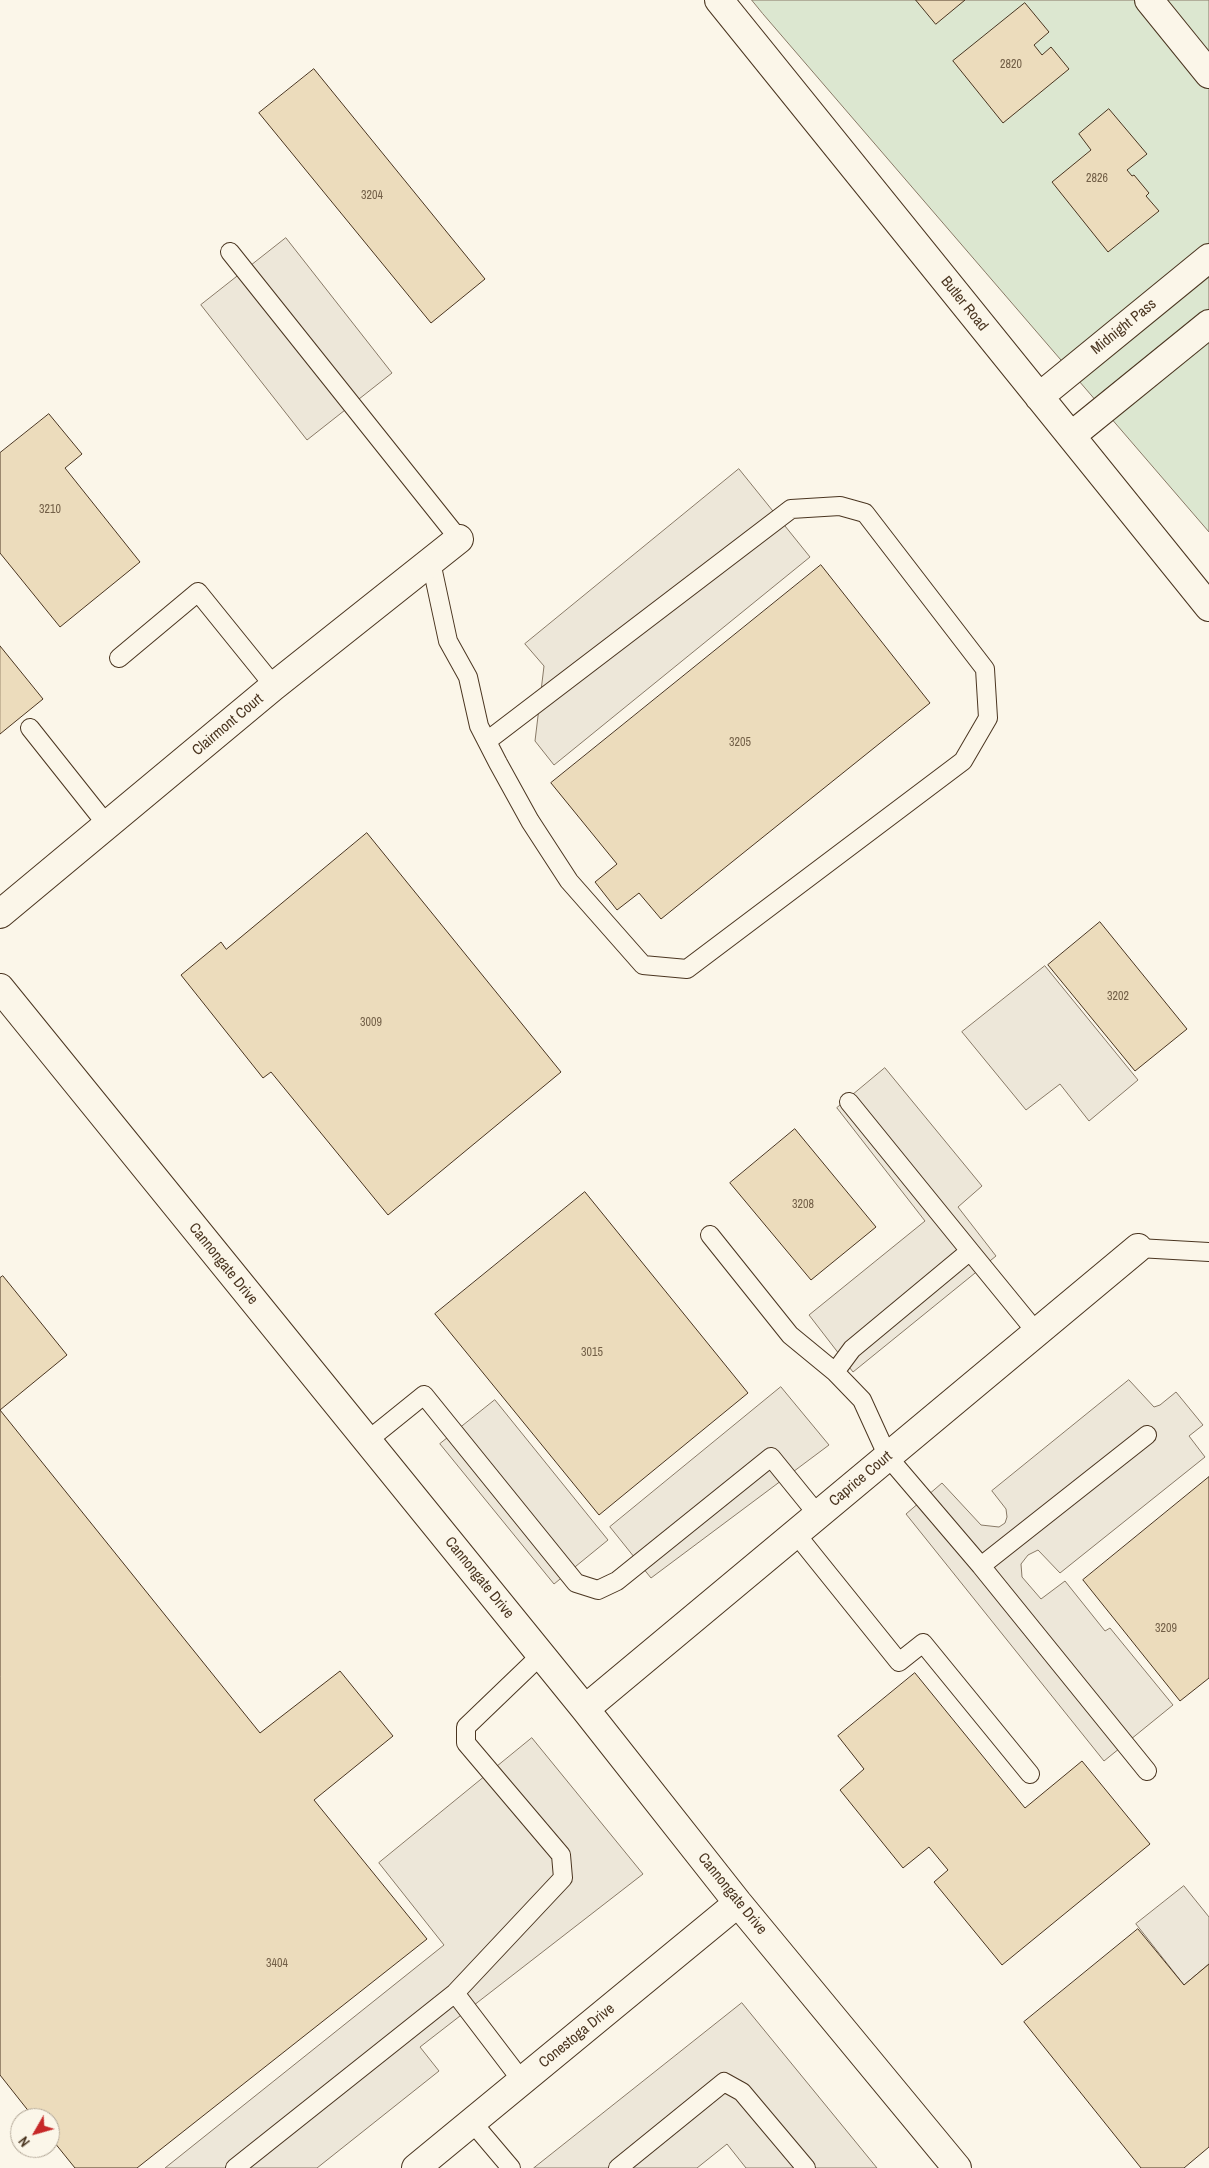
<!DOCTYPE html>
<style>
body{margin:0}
#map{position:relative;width:1209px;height:2168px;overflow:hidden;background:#fbf6e9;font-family:"Archivo Narrow",sans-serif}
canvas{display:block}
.north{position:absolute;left:10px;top:2108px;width:50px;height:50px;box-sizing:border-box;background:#fbf6e9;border:1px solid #b4a999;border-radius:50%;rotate:232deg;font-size:14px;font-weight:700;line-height:20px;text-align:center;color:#4a3520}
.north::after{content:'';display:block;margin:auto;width:18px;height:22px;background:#c62828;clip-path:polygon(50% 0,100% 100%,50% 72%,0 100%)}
</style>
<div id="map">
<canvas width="1209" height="2168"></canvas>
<div class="north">N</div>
</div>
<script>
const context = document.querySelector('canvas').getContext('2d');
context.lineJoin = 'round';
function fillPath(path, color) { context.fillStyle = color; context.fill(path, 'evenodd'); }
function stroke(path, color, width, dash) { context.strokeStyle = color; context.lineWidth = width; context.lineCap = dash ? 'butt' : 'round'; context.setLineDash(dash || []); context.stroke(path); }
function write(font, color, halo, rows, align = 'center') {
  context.font = font + ' "Archivo Narrow",sans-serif'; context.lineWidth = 4; context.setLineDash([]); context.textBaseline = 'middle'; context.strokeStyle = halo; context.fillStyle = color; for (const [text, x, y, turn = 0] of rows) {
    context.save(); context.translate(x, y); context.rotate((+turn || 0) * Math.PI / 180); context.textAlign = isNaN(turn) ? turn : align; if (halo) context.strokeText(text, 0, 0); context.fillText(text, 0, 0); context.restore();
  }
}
const green = new Path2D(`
 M752,0H1209V532L763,14Z`);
const parking = new Path2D(`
 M286,238L392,373L307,440L201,305Z
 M739,469L810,557L554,765L535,741L544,666L525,644Z
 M1045,966L1138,1080L1089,1121L1060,1084L1026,1110L962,1032Z
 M885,1068L982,1186L958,1207L996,1256L853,1372L809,1315L925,1221L837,1108Z
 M1129,1380L1154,1407L1160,1405L1176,1392L1203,1425L1189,1436L1205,1457L1060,1573L1038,1550L1028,1555L1021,1564L1022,1577L1041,1599L1065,1581L1105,1631L1110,1628L1173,1705L1104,1761L906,1514L942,1483L981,1525L999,1527L1005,1523L1007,1517L1006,1509L992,1491Z
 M781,1387L829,1445L651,1578L610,1527Z
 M495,1400L608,1540L554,1584L440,1444Z
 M532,1738L643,1874L420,2047L439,2071L317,2168H165L444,1945L379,1863Z
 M1184,1886L1209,1917V1964L1184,1985L1136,1924Z
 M742,2003L877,2168H746L727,2144L697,2168H534Z`);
const building = new Path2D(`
 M916,0H965L936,24Z
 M1025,3L1049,32L1034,45L1042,55L1051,47L1069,69L1003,123L953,61Z
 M314,69L485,279L431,323L259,113Z
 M1109,109L1147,154L1127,170L1132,176L1134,175L1149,193L1146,196L1159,211L1108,252L1052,182L1091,150L1079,134Z
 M49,414L82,454L65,468L140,562L60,627L0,553V453Z
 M821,565L930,703L661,919L639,893L617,910L595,882L617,864L551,783Z
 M0,646L43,699L0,734Z
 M367,833L561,1072L388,1215L271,1072L263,1078L181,975L221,942L226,949Z
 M1100,922L1187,1029L1135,1071L1048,965Z
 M795,1129L876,1227L811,1280L730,1183Z
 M585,1192L748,1393L599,1515L435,1314Z
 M3,1276L67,1355L0,1410L260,1733L340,1671L393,1736L314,1800L427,1939L137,2168H75L50,2137V2118H34L0,2075V1278Z
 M1209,1477V1678L1180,1701L1083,1580Z
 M915,1673L1025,1808L1082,1761L1150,1844L1002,1965L934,1882L948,1870L929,1847L903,1868L840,1790L864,1769L838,1736Z
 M1138,1929L1184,1985L1209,1964V2147L1184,2168H1141L1024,2022Z`);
const service = new Path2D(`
 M230,252L459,539
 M431,562L448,641L468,677L479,726L498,763L530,821L569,881L643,965L687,969L963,761L988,718L985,669L865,513L840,506L791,509L487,741
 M119,658L198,592L274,686
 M30,728L107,825
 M849,1102L970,1251
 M710,1235L790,1335L835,1372
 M1138,1248L1209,1252
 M1037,1333L970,1251L852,1349L835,1372L862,1400L888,1457L981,1566L1147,1771
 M367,1441L424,1395L576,1583L598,1590L617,1581L771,1457L818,1515
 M796,1534L899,1662L923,1643L1030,1774
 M981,1566L1147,1435
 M455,1993L522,2081
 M472,2122L511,2168
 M235,2168L455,1993L563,1878L561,1855L466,1743V1727L541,1655
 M618,2168L724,2082L742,2092L806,2168`);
const minor = new Path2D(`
 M719,0L1209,607
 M1149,0L1209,74
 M1039,397L1209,258
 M1071,436L1209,324
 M0,914L274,686L459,539
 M0,988L585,1709L738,1903L957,2168
 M585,1709L1138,1248
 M416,2168L738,1903`);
const numberNames = [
 ["2820",1011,65],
 ["2826",1097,179],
 ["3204",372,196],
 ["3210",50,510],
 ["3205",740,743],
 ["3202",1118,997],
 ["3009",371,1023],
 ["3208",803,1205],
 ["3015",592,1353],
 ["3209",1166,1629],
 ["3404",277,1964]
];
const streetNames = [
 ["Butler Road",964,304,51],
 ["Midnight Pass",1124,327,-39],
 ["Clairmont Court",228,725,-40],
 ["Cannongate Drive",223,1264,51],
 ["Caprice Court",861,1479,-40],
 ["Cannongate Drive",479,1578,51],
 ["Cannongate Drive",732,1894,51],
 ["Conestoga Drive",577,2036,-39]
];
fillPath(green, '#dce7d0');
stroke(green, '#887966', 1);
fillPath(parking, '#ede7d9');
stroke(parking, '#887966', 1);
fillPath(building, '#ecdcbc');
stroke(building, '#4a3520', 1);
stroke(service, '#4a3520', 20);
stroke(minor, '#4a3520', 30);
stroke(service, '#fbf6e9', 18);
stroke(minor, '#fbf6e9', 28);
write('12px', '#725f47', null, numberNames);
write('15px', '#4a3520', '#fbf6e9', streetNames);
</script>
